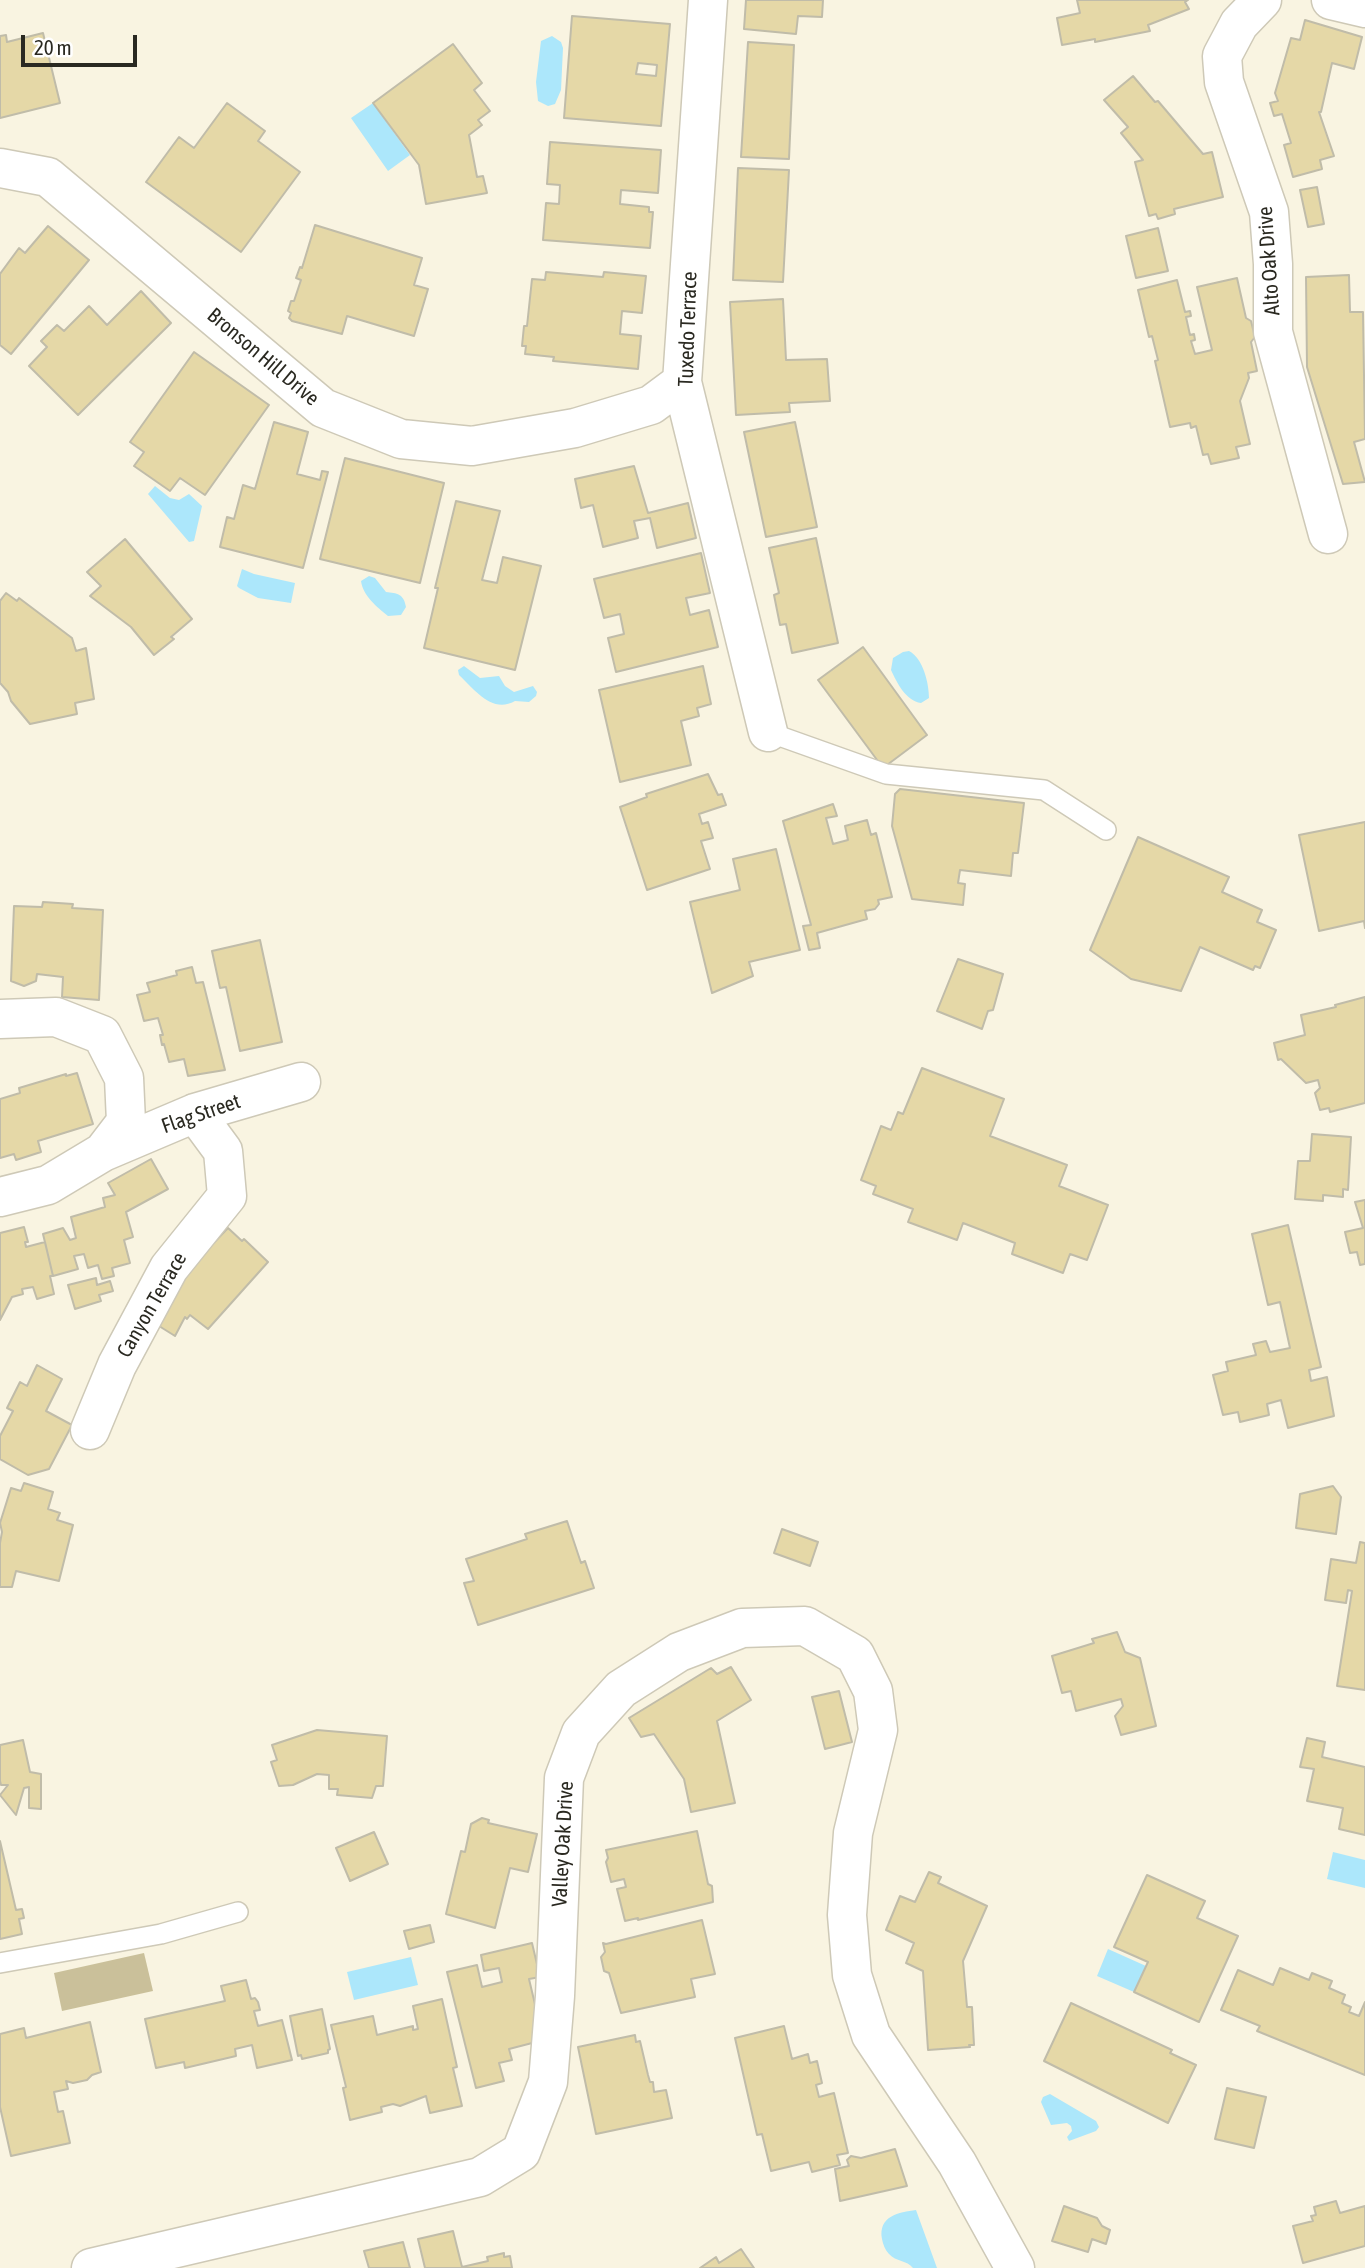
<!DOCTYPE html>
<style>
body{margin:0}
#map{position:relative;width:1365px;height:2268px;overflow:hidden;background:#f9f4e1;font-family:"Asap Condensed",sans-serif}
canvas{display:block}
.scale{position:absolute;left:21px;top:35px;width:116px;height:32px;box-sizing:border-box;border:4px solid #2a2921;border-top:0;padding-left:9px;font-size:21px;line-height:24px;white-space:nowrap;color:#2a2921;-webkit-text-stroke:5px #fff;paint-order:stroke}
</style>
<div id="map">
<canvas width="1365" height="2268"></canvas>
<div class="scale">20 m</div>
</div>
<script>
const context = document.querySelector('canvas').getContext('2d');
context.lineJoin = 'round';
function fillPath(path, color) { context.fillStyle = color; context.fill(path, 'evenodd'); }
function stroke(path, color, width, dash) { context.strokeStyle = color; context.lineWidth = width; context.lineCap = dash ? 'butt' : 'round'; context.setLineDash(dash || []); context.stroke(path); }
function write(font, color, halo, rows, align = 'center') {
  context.font = font + ' "Asap Condensed",sans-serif'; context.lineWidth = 6; context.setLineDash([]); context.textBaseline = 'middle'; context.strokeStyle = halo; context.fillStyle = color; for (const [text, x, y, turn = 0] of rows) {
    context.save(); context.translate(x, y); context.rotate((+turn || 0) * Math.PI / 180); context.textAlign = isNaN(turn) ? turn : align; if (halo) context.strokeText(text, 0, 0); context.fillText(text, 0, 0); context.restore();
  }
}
const green = new Path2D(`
 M144,1953L153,1991L62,2011L54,1973Z`);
const water = new Path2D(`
 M552,36L561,42L563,48L561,90L555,104L548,106L538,101L536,82L541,41Z
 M373,103L410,155L388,171L351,118Z
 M155,486L170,498L179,500L189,494L202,506L194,541L189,542L148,494Z
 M242,569L254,574L295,583L291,603L258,598L239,588L237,586Z
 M369,576L375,578L386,592C397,593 404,594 406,607L401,615L388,616C377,607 363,596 361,581Z
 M909,651C923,658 929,683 929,698L921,703C906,701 897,683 891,670L893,658L903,652Z
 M464,666L480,678L499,676L505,686L514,692L533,686L537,692L536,696L529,702L515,701C492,714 475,690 459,675L458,670Z
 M1333,1852L1365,1860V1888L1327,1879Z
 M1108,1949L1146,1966L1134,1992L1097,1976Z
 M411,1957L418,1985L354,2000L347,1972Z
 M1050,2094L1096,2121L1099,2127L1096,2131L1069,2141L1067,2137L1072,2131L1071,2126L1067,2123L1051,2125L1041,2102L1043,2097Z
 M916,2210L937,2268H913C907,2260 896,2262 889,2254C885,2250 883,2244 882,2239C878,2216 899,2212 916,2210Z`);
const building = new Path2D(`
 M746,0H823L822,17L798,16L796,34L744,29Z
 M1077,0H1188L1185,2L1189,9L1148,25L1150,31L1095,42V39L1062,45L1057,18L1080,13Z
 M572,16L670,24L661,126L564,118ZM638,63L657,65L656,76L636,74Z
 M1305,20L1362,37L1354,69L1332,63L1321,112H1319L1334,156L1320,160L1322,169L1293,177L1284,145L1291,143L1282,114L1274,116L1270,103L1278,101L1275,93L1291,38L1300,40Z
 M43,33L60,103L0,118V36L6,35L7,42Z
 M748,42L794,45L789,159L741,157Z
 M453,44L482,83L474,90L490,111L478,120L482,125L469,135L477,177L483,176L487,193L426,204L419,165L373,103Z
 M1133,76L1155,102L1158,101L1203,154L1212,152L1223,197L1174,209L1175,214L1158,219L1156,214L1149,216L1135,162L1143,160L1121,133L1128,127L1104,100Z
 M227,103L265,131L258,141L300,172L241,252L146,182L179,137L194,148Z
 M550,142L661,150L658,193L621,190L620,204L649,207V212H653L650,248L543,240L546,203L559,204L560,185L547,184Z
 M738,168L789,170L783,282L733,280Z
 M1317,187L1324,224L1308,227L1300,190Z
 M315,225L422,258L414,285L428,289L414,336L347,316L342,334L292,321L289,318L291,313L288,311L291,301H294L301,280L296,278L300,267L302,268Z
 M48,226L89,260L11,354L0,345V274L19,248L25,253Z
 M1158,228L1168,271L1136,278L1126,236Z
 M546,272L603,277L604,272L646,276L642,313L622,311L620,334L641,336L638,369L553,361L554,357L525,354L526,346H522L524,326H527L532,279L545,280Z
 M1349,275L1350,312H1363L1365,439L1354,442L1365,482L1343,484L1307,367L1306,277Z
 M1237,278L1246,318L1251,321L1255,337L1251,342L1257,371L1248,373L1249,378L1240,401L1250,444L1236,447L1239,458L1211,464L1208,454L1203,455L1196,426L1191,428L1190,423L1170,427L1155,361L1158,360L1152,336L1149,337L1138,290L1177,280L1185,312L1190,311L1191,316L1186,317L1190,335L1194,334L1195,340L1191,341L1195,354L1212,350L1197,287Z
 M141,291L171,323L78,415L29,366L47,347L41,341L57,325L64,331L89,306L107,325Z
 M783,299L786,360L827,359L830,401L789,403L790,412L736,415L730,302Z
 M194,352L269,405L205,495L180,478L170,491L134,466L144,452L130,442Z
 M274,422L308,432L297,474L320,480L322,471L328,472L303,568L220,547L227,517L234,519L243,485L255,489Z
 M795,422L817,527L766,537L744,432Z
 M345,458L444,483L420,583L320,559Z
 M634,466L648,513L688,503L696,538L657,548L650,518L634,521L638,538L603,547L593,505L581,508L575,479Z
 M456,501L500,511L482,580L497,583L503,557L541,566L515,670L424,648L438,588H435Z
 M816,538L838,643L792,653L786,624L780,625L774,595L779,593L769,548Z
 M125,539L192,619L171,637L174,639L154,655L131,627L90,596L101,586L87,572Z
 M701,553L710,593L686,598L690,615L709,610L718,647L616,672L608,638L624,634L620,614L604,618L594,579Z
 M6,593L17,601L19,598L72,638L76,651L86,648L94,699L75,703L77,714L30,724L11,701L8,692L0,683V601Z
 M863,647L927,735L883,768L818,680Z
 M703,666L711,704L697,708L699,716L681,721L691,765L620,782L599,690Z
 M708,774L718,795L722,794L726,805L699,814L702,824L708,822L713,838L701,841L710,869L647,890L620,807L647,797L646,794Z
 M900,789L1024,803L1018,853H1013L1011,876L960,870L958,883L965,884L963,905L912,899L892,826L895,794Z
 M833,804L837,816L826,818L833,844L848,840L845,826L867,820L871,835L876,833L892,897L878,900L879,904L875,909L865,911L867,919L817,933L820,948L809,950L803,926L811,925L783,821Z
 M1365,822V928L1364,921L1319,931L1299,835Z
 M1138,837L1229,877L1222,892L1262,910L1257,922L1276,930L1260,968L1255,966L1253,970L1200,947L1181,991L1131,979L1090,950Z
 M776,849L800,950L749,962L753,976L712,993L690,902L740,890L733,859Z
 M43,902L73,904L72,908L103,910L99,1000L62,997L63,977L37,974L36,981L24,986L11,981L14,906L42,907Z
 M260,940L282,1042L240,1051L226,987L220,988L212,951Z
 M958,959L1003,974L993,1010L988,1011L982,1029L937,1011Z
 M192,967L196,983L203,982L225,1070L188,1076L184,1059L169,1062L164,1044L162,1045L160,1035H163L158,1018L144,1021L137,995L150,992L147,983L177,975L176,971Z
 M1365,997V1103L1330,1112L1329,1108L1320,1110L1315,1093L1320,1088L1318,1080L1306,1083L1281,1059L1278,1060L1274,1043L1305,1035L1301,1015L1336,1007L1335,1005Z
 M922,1068L1004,1099L990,1136L1067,1165L1059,1186L1108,1205L1087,1260L1070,1254L1063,1273L1012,1254L1015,1243L963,1223L957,1240L908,1222L913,1209L873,1194L876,1186L861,1180L881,1126L891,1130L898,1112L903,1114Z
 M77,1073L93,1124L38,1141L41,1152L16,1160L14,1154L0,1158V1099L20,1093L19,1088L66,1074V1076Z
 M1312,1134L1351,1137L1348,1190L1343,1189V1197L1323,1195V1201L1295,1199L1298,1161H1310Z
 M151,1159L168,1189L126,1212L133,1237L124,1240L130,1263L112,1268L114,1276L102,1279L98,1265L88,1268L84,1254L74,1256L78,1269L53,1276L43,1234L63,1228L70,1240L76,1238L71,1217L105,1207L103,1198L115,1195L108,1183Z
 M1365,1200V1264L1360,1265L1357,1252L1350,1253L1345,1232L1363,1228L1355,1202Z
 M1288,1225L1321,1367L1309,1370L1311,1381L1327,1377L1334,1416L1288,1428L1281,1400L1267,1404L1269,1415L1240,1422L1238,1412L1223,1415L1213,1375L1228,1371L1226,1362L1256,1355L1253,1344L1266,1341L1270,1352L1290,1348L1280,1302L1268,1305L1252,1234Z
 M24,1227L28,1242H25L26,1247L45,1242L53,1276H50L54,1294L37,1299L33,1287L22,1289L23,1294L12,1297L0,1320V1233Z
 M228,1228L242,1241L244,1239L268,1262L208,1329L190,1315L187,1319L185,1317L175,1336L151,1321L178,1280Z
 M96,1278L97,1285L110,1281L113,1291L99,1295L101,1301L75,1309L68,1285Z
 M37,1365L62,1379L46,1411L72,1425L49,1469L28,1475L0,1459V1436L13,1411L7,1408L20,1382L27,1386Z
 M24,1483L53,1492L48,1509L60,1513L57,1520L73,1525L59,1581L16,1571L12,1587H0V1543L2,1532L0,1523L11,1488L21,1491Z
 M1333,1486L1341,1497L1336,1534L1296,1528L1300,1494Z
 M567,1521L581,1563L585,1561L594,1588L478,1625L464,1583L474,1581L466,1559L527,1539L525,1534Z
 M782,1529L818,1542L810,1566L774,1553Z
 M1360,1542L1365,1543V1690L1337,1686L1352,1591L1348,1590L1346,1603L1325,1600L1331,1559L1356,1563Z
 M1117,1632L1125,1652L1140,1658L1156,1726L1121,1735L1115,1716L1123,1706L1121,1699L1076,1711L1071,1691L1062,1693L1052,1656L1094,1643L1092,1639Z
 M731,1667L751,1700L717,1721L735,1803L691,1812L684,1779L654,1734L641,1737L629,1718L711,1668L717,1674Z
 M839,1691L852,1742L825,1749L812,1697Z
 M317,1730L387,1736L383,1786H376L372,1798L337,1795L338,1789H329V1775L317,1774L293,1785L279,1786L271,1762L277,1760L272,1745Z
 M1307,1738L1325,1742L1322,1757L1365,1767V1835L1339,1829L1343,1808L1307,1801L1314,1769L1300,1767Z
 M23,1740L30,1772L41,1774V1809L29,1808V1787L24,1788L16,1815L0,1795L8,1785H1L0,1781V1745Z
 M482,1818L489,1820L488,1823L537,1834L528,1872L510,1868L495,1928L446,1914L461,1851L465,1852L471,1824Z
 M697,1831L708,1884L712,1886L713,1902L638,1920V1918L625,1921L617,1889L626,1887L624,1879L611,1882L606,1862L608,1858L606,1850Z
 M374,1832L388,1864L350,1881L336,1848Z
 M0,1841L16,1910L22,1909L24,1918L19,1919L22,1934L0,1939Z
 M929,1872L941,1877L938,1883L987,1906L963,1961L967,2007H972L974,2045H969L970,2047L928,2050L923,1971L906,1963L914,1943L886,1930L900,1896L915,1902Z
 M1147,1875L1205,1901L1197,1918L1238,1936L1199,2022L1134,1992L1148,1962L1114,1947Z
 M702,1920L715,1974L691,1979L695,1997L621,2013L609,1973L604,1971L601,1957L605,1952L603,1943L606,1944Z
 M430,1925L434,1942L409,1949L404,1931Z
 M532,1943L540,1977L529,1979L542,2034L536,2042L509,2049L512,2060L499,2063L504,2081L476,2088L447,1972L477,1965L482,1987L502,1982L499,1968L484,1971L481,1955Z
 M1280,1968L1309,1980L1312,1973L1332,1981L1329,1988L1345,1995L1342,2003L1351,2007L1349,2012L1359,2016L1365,2002V2075L1257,2031L1260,2026L1221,2010L1238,1970L1273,1985Z
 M246,1980L251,1999L255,1998L258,2002L260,2010L254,2011L258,2026L282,2020L292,2060L257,2068L252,2045L235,2049L236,2056L185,2068L184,2062L156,2068L145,2019L225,2001L221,1986Z
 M442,1999L457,2067L453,2068L462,2106L430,2113L426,2096L400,2106L393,2104L381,2107L382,2112L350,2120L343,2088L346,2087L331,2025L373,2016L377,2035L413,2026V2030L418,2029L413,2006Z
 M1071,2003L1172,2050L1170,2053L1196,2065L1168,2123L1044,2061Z
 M322,2009L330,2049L328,2050V2053L302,2059L301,2055L298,2056L290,2016Z
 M90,2022L101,2072L92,2075L87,2080L73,2083L66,2081L68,2089L54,2092L58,2112L63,2111L70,2143L11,2156L0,2107V2034L24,2028L26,2038Z
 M784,2026L792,2059L808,2054L810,2063L817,2061L822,2083L816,2085L819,2097L834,2093L848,2153L837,2155L840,2165L812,2172L809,2162L771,2171L762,2134L757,2135L735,2038Z
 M635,2035L636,2042L640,2041L648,2075L650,2082H653L654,2092L666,2090L672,2118L596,2134L578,2047Z
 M1227,2088L1266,2097L1254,2148L1215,2139Z
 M895,2149L907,2186L840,2201L835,2169L849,2166L847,2160L851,2156L861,2158Z
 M1336,2201L1340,2213L1365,2206V2246L1303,2263L1293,2226L1313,2221L1311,2216L1316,2215L1314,2207Z
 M1064,2206L1097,2218L1102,2226L1110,2230L1106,2244L1092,2239L1088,2252L1052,2241Z
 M453,2231L462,2267L488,2261L487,2257L504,2253V2257L510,2256L512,2268H425L418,2239Z
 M403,2242L410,2268H369L364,2251Z
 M741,2249L754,2268H700L716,2257L719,2263Z`);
const lane = new Path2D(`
 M768,732L886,774L1044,790L1106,830
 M0,1963L161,1934L238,1912`);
const street = new Path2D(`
 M708,0L682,382L768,732
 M1262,0L1239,24L1222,56L1224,82L1269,212L1273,264V332L1328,534
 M1331,0L1365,8
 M0,168L48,177L323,408L401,439L472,446L575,428L651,405L682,382
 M0,1019L56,1017L102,1035L124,1078L126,1122L103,1152L48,1185L0,1197
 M103,1152L195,1113L301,1082
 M90,1430L117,1365L169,1268L227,1196L223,1151L195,1113
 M91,2268L480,2177L521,2152L548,2082L555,1996L564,1778L581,1733L621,1689L679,1652L742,1628L805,1626L855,1655L873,1691L878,1730L853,1833L847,1915L852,1975L871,2035L957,2163L1015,2268`);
const streetNames = [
 ["Alto Oak Drive",1269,261,-94],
 ["Tuxedo Terrace",688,329,-88],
 ["Bronson Hill Drive",263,357,40],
 ["Flag Street",201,1114,-19],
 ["Canyon Terrace",152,1305,-60],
 ["Valley Oak Drive",563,1844,-87]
];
fillPath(green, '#cac09a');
fillPath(water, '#ace7fb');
fillPath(building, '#e5d8a7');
stroke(building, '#c0bca9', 2);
stroke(lane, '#cec9b7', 22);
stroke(street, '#cec9b7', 41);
stroke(lane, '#fff', 19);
stroke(street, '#fff', 38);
write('21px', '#2a2921', '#fff', streetNames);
</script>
